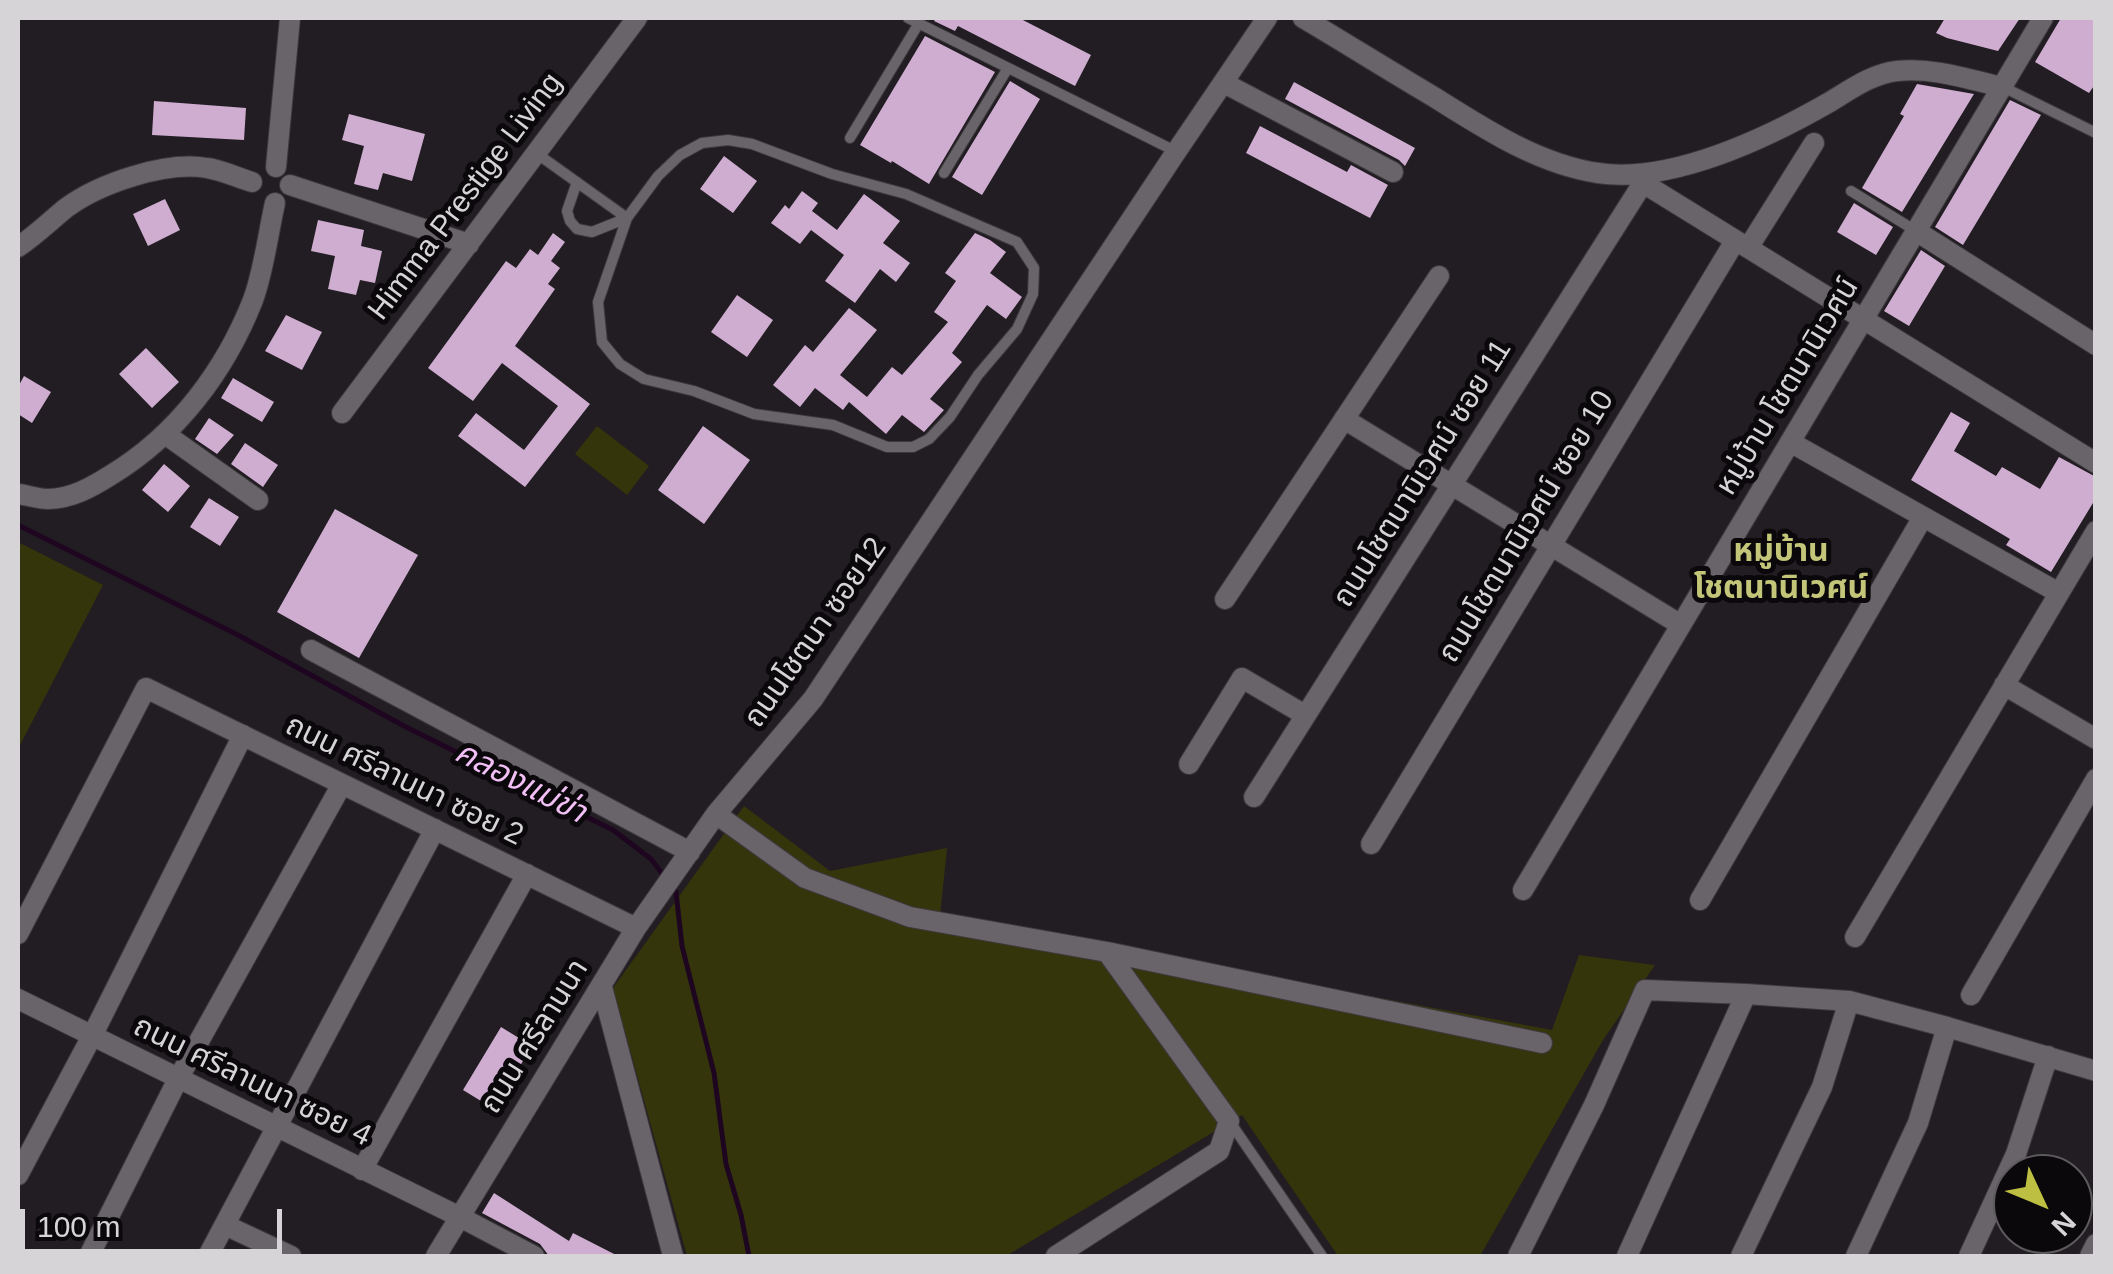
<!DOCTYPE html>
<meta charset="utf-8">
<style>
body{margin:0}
#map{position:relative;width:2113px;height:1274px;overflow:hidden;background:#221d22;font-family:Helvetica,sans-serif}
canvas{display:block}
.frame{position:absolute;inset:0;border:20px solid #d7d4d8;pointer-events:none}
.north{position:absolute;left:1993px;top:1154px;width:100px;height:100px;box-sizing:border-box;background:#0a080a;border:2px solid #5c5a5c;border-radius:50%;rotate:134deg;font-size:28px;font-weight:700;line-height:40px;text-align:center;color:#d7d4d8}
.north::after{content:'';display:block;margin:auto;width:35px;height:45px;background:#bdbf43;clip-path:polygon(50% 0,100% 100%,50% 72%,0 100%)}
.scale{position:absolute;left:20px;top:1209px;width:262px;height:45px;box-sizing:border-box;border:5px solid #d7d4d8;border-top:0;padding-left:12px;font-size:30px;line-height:35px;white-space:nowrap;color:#d7d4d8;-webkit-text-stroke:8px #0a080a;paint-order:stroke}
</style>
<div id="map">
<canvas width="2113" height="1274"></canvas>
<div class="frame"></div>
<div class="north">N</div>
<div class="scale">100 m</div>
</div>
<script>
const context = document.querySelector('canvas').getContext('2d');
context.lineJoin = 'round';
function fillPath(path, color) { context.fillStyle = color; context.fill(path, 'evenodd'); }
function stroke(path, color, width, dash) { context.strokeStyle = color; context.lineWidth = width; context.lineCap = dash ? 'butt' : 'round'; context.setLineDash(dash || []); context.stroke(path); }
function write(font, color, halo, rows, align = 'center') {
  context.font = font + ' Helvetica,"Noto Sans Thai",sans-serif'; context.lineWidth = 10; context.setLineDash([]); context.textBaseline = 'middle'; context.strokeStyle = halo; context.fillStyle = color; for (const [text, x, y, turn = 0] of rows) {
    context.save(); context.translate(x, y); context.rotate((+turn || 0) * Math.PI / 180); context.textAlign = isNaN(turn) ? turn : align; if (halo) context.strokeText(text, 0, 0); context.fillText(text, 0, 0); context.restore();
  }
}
const green = new Path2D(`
 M597,426L649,466L627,495L575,454Z
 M18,542L103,585L18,749Z
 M744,806L830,871L947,848L940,916L1552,1030L1579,955L1655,965L1603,1040L1480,1256H1338L1242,1115L1006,1256H687L613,988Z`);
const stream = new Path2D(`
 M18,525L238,635L404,726L613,830L651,859L664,876
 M673,888L676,892L682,946L714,1073L726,1164L741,1215L749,1256`);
const building = new Path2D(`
 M936,18H1019L1091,55L1075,86L958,26L955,31L934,21Z
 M1945,18H2020L1998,51L1947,38L1936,33Z
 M2061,18H2096V83L2089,93L2035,62Z
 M925,36L995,72L929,184L892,161L891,163L860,145Z
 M1010,81L1040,99L982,195L952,177Z
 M1294,82L1415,148L1405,166L1399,160L1285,99Z
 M1917,84L1974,94L1902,212L1862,188L1904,116L1900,114Z
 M2010,100L2041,115L1963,245L1935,227Z
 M154,101L246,108L244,140L152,135Z
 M349,114L425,134L412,181L383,173L378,190L354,184L364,146L342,140Z
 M1260,126L1347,172L1351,165L1388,185L1370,218L1246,153Z
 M724,156L757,181L733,213L700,189Z
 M802,191L818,203L812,211L837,230L864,194L900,221L883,243L910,263L896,282L880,269L855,303L825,281L844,255L811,230L800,244L771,223L785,205L789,209Z
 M165,199L180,230L148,246L133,214Z
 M1854,203L1893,227L1876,255L1837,232Z
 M318,220L364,230L361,246L382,251L375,283L360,280L356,295L328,289L335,256L311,251Z
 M553,233L565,242L551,261L560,268L548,284L555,289L515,346L590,404L525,487L458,436L476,413L524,450L558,406L502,363L473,401L428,368L506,261L516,268L530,249L538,255Z
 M975,233L990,240L1006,252L990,273L1022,297L1006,319L987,305L952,353L962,362L930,399L944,410L924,432L902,415L886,434L849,402L843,410L815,388L800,407L773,385L805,345L813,352L849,308L877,330L840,375L867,397L892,367L902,375L948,322L934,312L956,281L945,273Z
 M1921,250L1945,266L1909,326L1884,311Z
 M737,295L773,320L747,357L711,332Z
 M286,315L322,332L302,370L265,351Z
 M146,348L179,382L152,408L119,374Z
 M24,376L51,392L32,423L18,414V387Z
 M233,378L274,402L262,422L221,398Z
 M1951,412L1970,423L1954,451L1996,476L2002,467L2040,489L2059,457L2096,477V498L2051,572L2006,545L2010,539L1911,480Z
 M209,418L234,435L217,454L195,439Z
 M703,426L750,460L704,524L658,490Z
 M245,443L278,465L263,487L231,464Z
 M164,464L190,486L168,512L142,490Z
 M209,498L239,517L220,546L190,527Z
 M335,509L418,555L359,658L277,612Z
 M501,1027L532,1046L494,1109L463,1090Z
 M494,1193L569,1241L573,1233L618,1256H549L540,1244L482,1213Z`);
const lane = new Path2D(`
 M908,18L1175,151
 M2003,87L2096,133
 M850,138L919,23
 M536,153L627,218
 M944,173L1008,68
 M577,182L567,211L570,221L577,229L592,232L627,218L658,176L680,155L702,143L728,140L752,144L832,174L906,194L1017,242L1034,268L1033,294L1017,329L978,375L950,417L929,439L913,447H887L833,425L754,414L694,391L644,379L620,364L602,342L598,302L627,218
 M1851,191L1916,231
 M1230,1122L1322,1256`);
const street = new Path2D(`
 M1303,18C1347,44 1390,71 1434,97C1485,129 1538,164 1598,173C1671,184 1767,138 1828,103C1850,90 1871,74 1897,71C1932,67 1968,79 2002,87
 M1224,83L1393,172
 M276,167L290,18
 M290,185L469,244
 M1916,231L2096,345
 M18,247C36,235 50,221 66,208C100,183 166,161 207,168C222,170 238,178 252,182
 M1748,248L1814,143
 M342,413L637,18
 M1344,419L1681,625
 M165,434L258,500
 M1790,442L2059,593
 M18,494C27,495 38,499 48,499C71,499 92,487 111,475C177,435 225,371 253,300C264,270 268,234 275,203
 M1225,599L1439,276
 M311,650L690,852
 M2004,685L2096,739
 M1189,764L1242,678L1305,715
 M1254,797L1643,183L2096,463
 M716,814L805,878L910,917L1107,952L1229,1121L1219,1151L1056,1256
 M1371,844L1735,241
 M1523,890L2043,18
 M1700,900L1923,517
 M18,934L146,688L636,928
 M1855,937L2096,531
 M1107,952L1542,1043
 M602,987L673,1256
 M1971,995L2096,779
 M18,999L460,1217L534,1256
 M362,1170L527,874
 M18,1175L92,1036L243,735
 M225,1225L291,1256
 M89,1256L178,1079L342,784
 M208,1256L435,829
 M436,1256L636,928L716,814L813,699L1176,152L1267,18
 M1518,1256L1594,1105L1645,990L1746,994
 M1627,1256L1746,994L1849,1001L1947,1027
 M1741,1256L1822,1087L1849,1001
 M1856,1256L1918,1123L1947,1027L2096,1071
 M1969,1256L2016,1154L2048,1056
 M2090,1256L2096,1244`);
const streetNames = [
 ["Himma Prestige Living",466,197,-53],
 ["หมู่บ้าน โชตนานิเวศน์",1788,387,-59],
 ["ถนนโชตนานิเวศน์ ซอย 11",1423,474,-58],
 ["ถนนโชตนานิเวศน์ ซอย 10",1527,527,-59],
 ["ถนนโชตนา ซอย12",816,633,-55],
 ["ถนน ศรีลานนา ซอย 2",404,781,26],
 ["ถนน ศรีลานนา",535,1037,-58],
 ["ถนน ศรีลานนา ซอย 4",252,1082,26]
];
const neighbourhoodNames = [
 ["หมู่บ้าน",1781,552],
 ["โชตนานิเวศน์",1781,589]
];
const waterNames = [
 ["คลองแม่ข่า",520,783,27]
];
fillPath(green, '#35350b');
stroke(stream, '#1e0620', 5);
fillPath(building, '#ceadd1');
stroke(lane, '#3c393d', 12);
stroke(street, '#3c393d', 22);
stroke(lane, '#69646a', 10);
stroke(street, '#69646a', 20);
write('30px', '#d7d4d8', '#0a080a', streetNames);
write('bold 32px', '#c3c678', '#0a080a', neighbourhoodNames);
write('italic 32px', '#f2c0f6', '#0a080a', waterNames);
</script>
